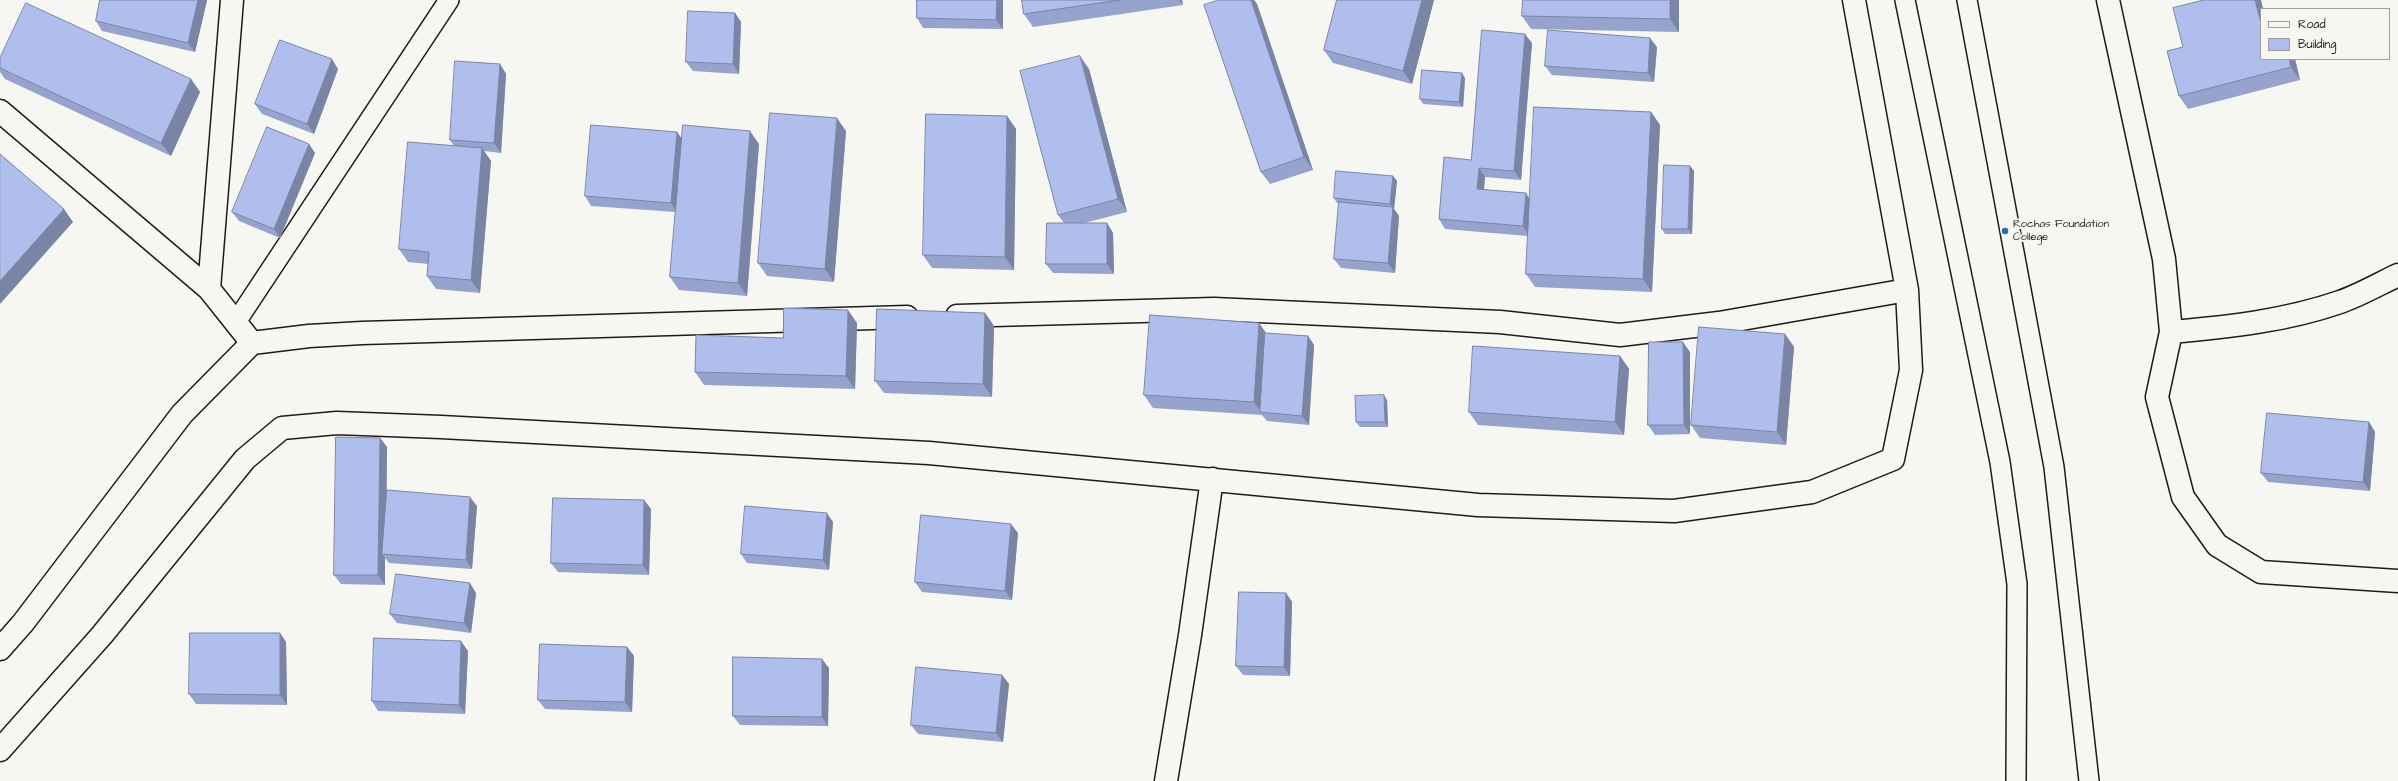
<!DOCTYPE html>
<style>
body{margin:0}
#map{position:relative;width:2398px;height:781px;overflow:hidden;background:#f6f6f2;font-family:"Architects Daughter",sans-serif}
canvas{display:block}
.legend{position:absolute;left:2260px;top:8px;width:130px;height:52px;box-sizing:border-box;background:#f6f6f2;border:1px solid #9f9f9c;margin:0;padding:5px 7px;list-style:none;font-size:12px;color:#1c1c1c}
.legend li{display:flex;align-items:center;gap:8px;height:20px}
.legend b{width:20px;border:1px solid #9f9f9c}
</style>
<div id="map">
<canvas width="2398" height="781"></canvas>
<ul class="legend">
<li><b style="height:5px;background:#f6f6f2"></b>Road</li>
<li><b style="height:11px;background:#afbeed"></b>Building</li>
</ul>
</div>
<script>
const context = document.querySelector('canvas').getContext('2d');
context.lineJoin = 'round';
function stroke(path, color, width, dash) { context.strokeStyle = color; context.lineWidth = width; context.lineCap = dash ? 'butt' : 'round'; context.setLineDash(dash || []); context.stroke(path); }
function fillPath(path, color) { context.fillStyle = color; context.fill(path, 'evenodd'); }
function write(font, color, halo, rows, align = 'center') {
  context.font = font + ' "Architects Daughter",sans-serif'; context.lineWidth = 4; context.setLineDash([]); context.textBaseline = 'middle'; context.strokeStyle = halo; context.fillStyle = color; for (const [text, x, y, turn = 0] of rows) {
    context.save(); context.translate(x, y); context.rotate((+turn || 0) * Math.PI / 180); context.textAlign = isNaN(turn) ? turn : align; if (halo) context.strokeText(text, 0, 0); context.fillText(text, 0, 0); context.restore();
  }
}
const service = new Path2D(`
 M1905,0L2000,462L2017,584L2016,781
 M1967,0L2054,467L2089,781
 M236,322L449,0`);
const minor = new Path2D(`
 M2108,0L2164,259L2171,332L2157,397L2183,497L2217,545L2261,572L2398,581
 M0,111L209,289L252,343
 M209,289L232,0
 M957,316L1214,309L1500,322L1620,335L1719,323L1907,290
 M2171,332C2228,327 2285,321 2340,302C2360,295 2379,284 2398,275
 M0,649L23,623L182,414L252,343L309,336L362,333L907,317
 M0,750L102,635L245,459L282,428L337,423L441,427L929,453L1478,505L1674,511L1812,492L1893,459L1911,370L1907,290L1854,0
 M1166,781L1190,635L1212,479`);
const wall = new Path2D(`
 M100,0H207L195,52L102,31L96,21Z
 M1003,0V29L923,28L917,18Z
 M1022,0H1182L1183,5L1033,27L1024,14Z
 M1219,0H1254L1257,4L1313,170L1270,184L1261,172Z
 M1337,0H1434L1412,84L1333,63L1324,50Z
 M1679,0V32L1531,29L1522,16Z
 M2204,0H2261L2263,9H2261V59H2295L2300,80L2188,109L2179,96L2183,47Z
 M735,13L741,22L739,74L693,71L686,62Z
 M1532,43L1521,180L1485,177L1484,190L1526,193L1529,199L1651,112L1660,125L1652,292L1535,287L1526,274L1528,236L1445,229L1439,219L1471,160Z
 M1657,47L1654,82L1552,75L1545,66Z
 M0,58L191,79L200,92L171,156L5,79L0,72Z
 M500,64L506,74L501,153L484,151L491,161L480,293L436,289L427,276L428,264L408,262L399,249L454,146L450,140Z
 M338,69L314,134L262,114L255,104Z
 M1089,69L1127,212L1084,223H1107L1113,233L1114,274L1053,273L1046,264L1064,223L1058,215Z
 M1465,78L1463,107L1423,104L1420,99Z
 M1007,116L1016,129L1014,270L932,268L923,255Z
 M846,131L834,282L767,276L758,263Z
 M677,132L682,139L759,144L747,296L679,290L670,277L676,212L591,206L585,196Z
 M309,144L315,153L280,238L239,221L232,212Z
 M1690,166L1694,171L1692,234H1665L1662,229Z
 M1393,176L1397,181L1394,209L1399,216L1395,273L1341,268L1334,259L1339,203H1337L1334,198Z
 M985,313L994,326L992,397L884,393L875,381Z
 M857,323L855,389L704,385L695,372L783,338Z
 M1259,323L1266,333L1308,336L1314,345L1309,425L1267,421L1262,415L1153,408L1144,395Z
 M1785,334L1794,347L1786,445L1700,438L1691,425Z
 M1690,352V434L1655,435L1648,425Z
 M1620,356L1629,369L1624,435L1478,425L1469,412Z
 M1387,400L1388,427H1360L1356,422Z
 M2369,422L2375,432L2370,491L2268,482L2261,473Z
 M380,438L387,447L386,499L477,506L472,569L389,563L385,558V585L341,584L334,575Z
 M644,500L651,509L649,575L558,572L551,563Z
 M833,522L829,570L747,563L741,554Z
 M1018,533L1012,600L922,592L915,582Z
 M476,593L471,633L397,623L390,614Z
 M1286,593L1292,602L1290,676L1243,675L1236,666Z
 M280,633L286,642L287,705L196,704L189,694Z
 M627,647L634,656L632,712L545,709L538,700Z
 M468,651L465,714L378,711L372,701Z
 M829,668L828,726L740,725L733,716Z
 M1002,675L1009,684L1003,742L918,734L911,725Z`);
const shadedWall = new Path2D(`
 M198,0H207L195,52L188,43Z
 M997,0H1003V29L996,20Z
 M1179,0H1182L1183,5Z
 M1251,0H1254L1257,4L1313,170L1304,157Z
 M1422,0H1434L1412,84L1403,71Z
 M1670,0H1679V32L1670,19Z
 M2255,0H2261L2263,9H2261V23Z
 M735,13L741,22L739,74L733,64Z
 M1525,34L1532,43L1521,180L1514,171Z
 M1650,38L1657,47L1654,82L1648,73Z
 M1080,56L1089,69L1127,212L1118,199Z
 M332,59L338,69L314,134L307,124Z
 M2289,59H2295L2300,80L2291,67Z
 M500,64L506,74L501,153L494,143Z
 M1462,73L1465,78L1463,107L1459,102Z
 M191,79L200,92L171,156L161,143Z
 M1651,112L1660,125L1652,292L1643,279Z
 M1007,116L1016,129L1014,270L1005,257Z
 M837,118L846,131L834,282L825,269Z
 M750,131L759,144L747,296L738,283Z
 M677,132L683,141L677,212L671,203Z
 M309,144L315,153L280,238L274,229Z
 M482,148L491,161L480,293L471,280Z
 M1690,166L1694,171L1692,234L1688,229Z
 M1479,168L1485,177L1483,198L1477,189Z
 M1393,176L1397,181L1394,209L1399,216L1395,273L1388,263L1393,207L1390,204Z
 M1526,193L1532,203L1529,236L1523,226Z
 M64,209L73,222L0,304V281Z
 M1107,223L1113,233L1114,274L1107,264Z
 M848,310L857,323L855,389L846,376Z
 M985,313L994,326L992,397L983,384Z
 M1259,323L1268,336L1261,412L1254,402Z
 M1785,334L1794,347L1786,445L1777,432Z
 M1308,336L1314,345L1309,425L1302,416Z
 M1683,342L1690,352V434L1684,425Z
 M1620,356L1629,369L1624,435L1615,422Z
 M1384,395L1387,400L1388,427L1385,422Z
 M2369,422L2375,432L2370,491L2363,482Z
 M380,438L387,447L386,554H382L385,558V585L378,575Z
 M470,497L477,506L472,569L466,560Z
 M644,500L651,509L649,575L643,565Z
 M827,513L833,522L829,570L823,560Z
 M1011,524L1018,533L1012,600L1005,591Z
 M470,583L476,593L471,633L464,623Z
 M1286,593L1292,602L1290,676L1284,667Z
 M280,633L286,642L287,705L280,695Z
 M461,641L468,651L465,714L459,705Z
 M627,647L634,656L632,712L625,702Z
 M822,659L829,668L828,726L822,717Z
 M1002,675L1009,684L1003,742L996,733Z`);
const building = new Path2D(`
 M100,0H198L188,43L96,21Z
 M917,0H997L996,20L917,18Z
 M1022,0H1120L1024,14Z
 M1219,0H1251L1304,157L1261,172L1204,5Z
 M1337,0H1422L1403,71L1324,50Z
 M1523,0H1670V19L1522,16Z
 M2204,0H2255L2261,23V59H2289L2291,67L2179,96L2167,51L2183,47L2173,8Z
 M26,3L191,79L161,143L0,68V58Z
 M688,11L735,13L733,64L686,62Z
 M1482,30L1525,34L1514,171L1479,168L1477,189L1526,193L1523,226L1439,219L1444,157L1471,160Z
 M1548,30L1650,38L1648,73L1545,66Z
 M280,40L332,59L307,124L255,104Z
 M1080,56L1118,199L1058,215L1020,71Z
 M455,61L500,64L494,143L450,140Z
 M1422,70L1462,73L1459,102L1420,99Z
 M1534,107L1651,112L1643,279L1526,274Z
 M770,113L837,118L825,269L758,263Z
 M926,114L1007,116L1005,257L923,255Z
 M591,125L677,132L671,203L585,196Z
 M683,125L750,131L738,283L670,277Z
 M267,127L309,144L274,229L232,212Z
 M408,142L482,148L471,280L427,276L429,252L399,249Z
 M0,154L64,209L0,281Z
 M1664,165L1690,166L1688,229H1662Z
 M1336,171L1393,176L1390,204L1334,198Z
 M1339,202L1393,207L1388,263L1334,259Z
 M1047,223H1107V264H1046Z
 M784,308L848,310L846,376L695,372L696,335L783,338Z
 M877,309L985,313L983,384L875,381Z
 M1150,315L1259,323L1254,402L1144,395Z
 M1699,327L1785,334L1777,432L1691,425Z
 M1265,333L1308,336L1302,416L1260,412Z
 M1649,342H1683L1684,425H1648Z
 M1473,346L1620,356L1615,422L1469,412Z
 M1384,395L1385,422H1356L1355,396Z
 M2267,413L2369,422L2363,482L2261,473Z
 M336,437L380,438L378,575H334Z
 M387,490L470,497L466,560L382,554Z
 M553,498L644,500L643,565L551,563Z
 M745,506L827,513L823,560L741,554Z
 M921,515L1011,524L1005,591L915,582Z
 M396,574L470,583L464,623L390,614Z
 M1239,592L1286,593L1284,667L1236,666Z
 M190,633H280V695L189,694Z
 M374,638L461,641L459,705L372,701Z
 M540,644L627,647L625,702L538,700Z
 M733,657L822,659V717L733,716Z
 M916,667L1002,675L996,733L911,725Z`);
const markers = [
 [2005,231,4,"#1f6fb2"]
];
const poiNames = [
 ["Rochas Foundation",2013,225],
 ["College",2013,238]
];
stroke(service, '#1c1c1c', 22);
stroke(minor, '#1c1c1c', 25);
stroke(service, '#f6f6f2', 19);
stroke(minor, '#f6f6f2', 22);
fillPath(wall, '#96a3cc');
fillPath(shadedWall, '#7a85a6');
fillPath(building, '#afbeed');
stroke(building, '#7a85a6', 1);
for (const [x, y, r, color] of markers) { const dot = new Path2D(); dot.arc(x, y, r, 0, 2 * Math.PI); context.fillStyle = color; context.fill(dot); stroke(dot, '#f6f6f2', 1.5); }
write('11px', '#1c1c1c', '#f6f6f2', poiNames, 'left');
</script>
